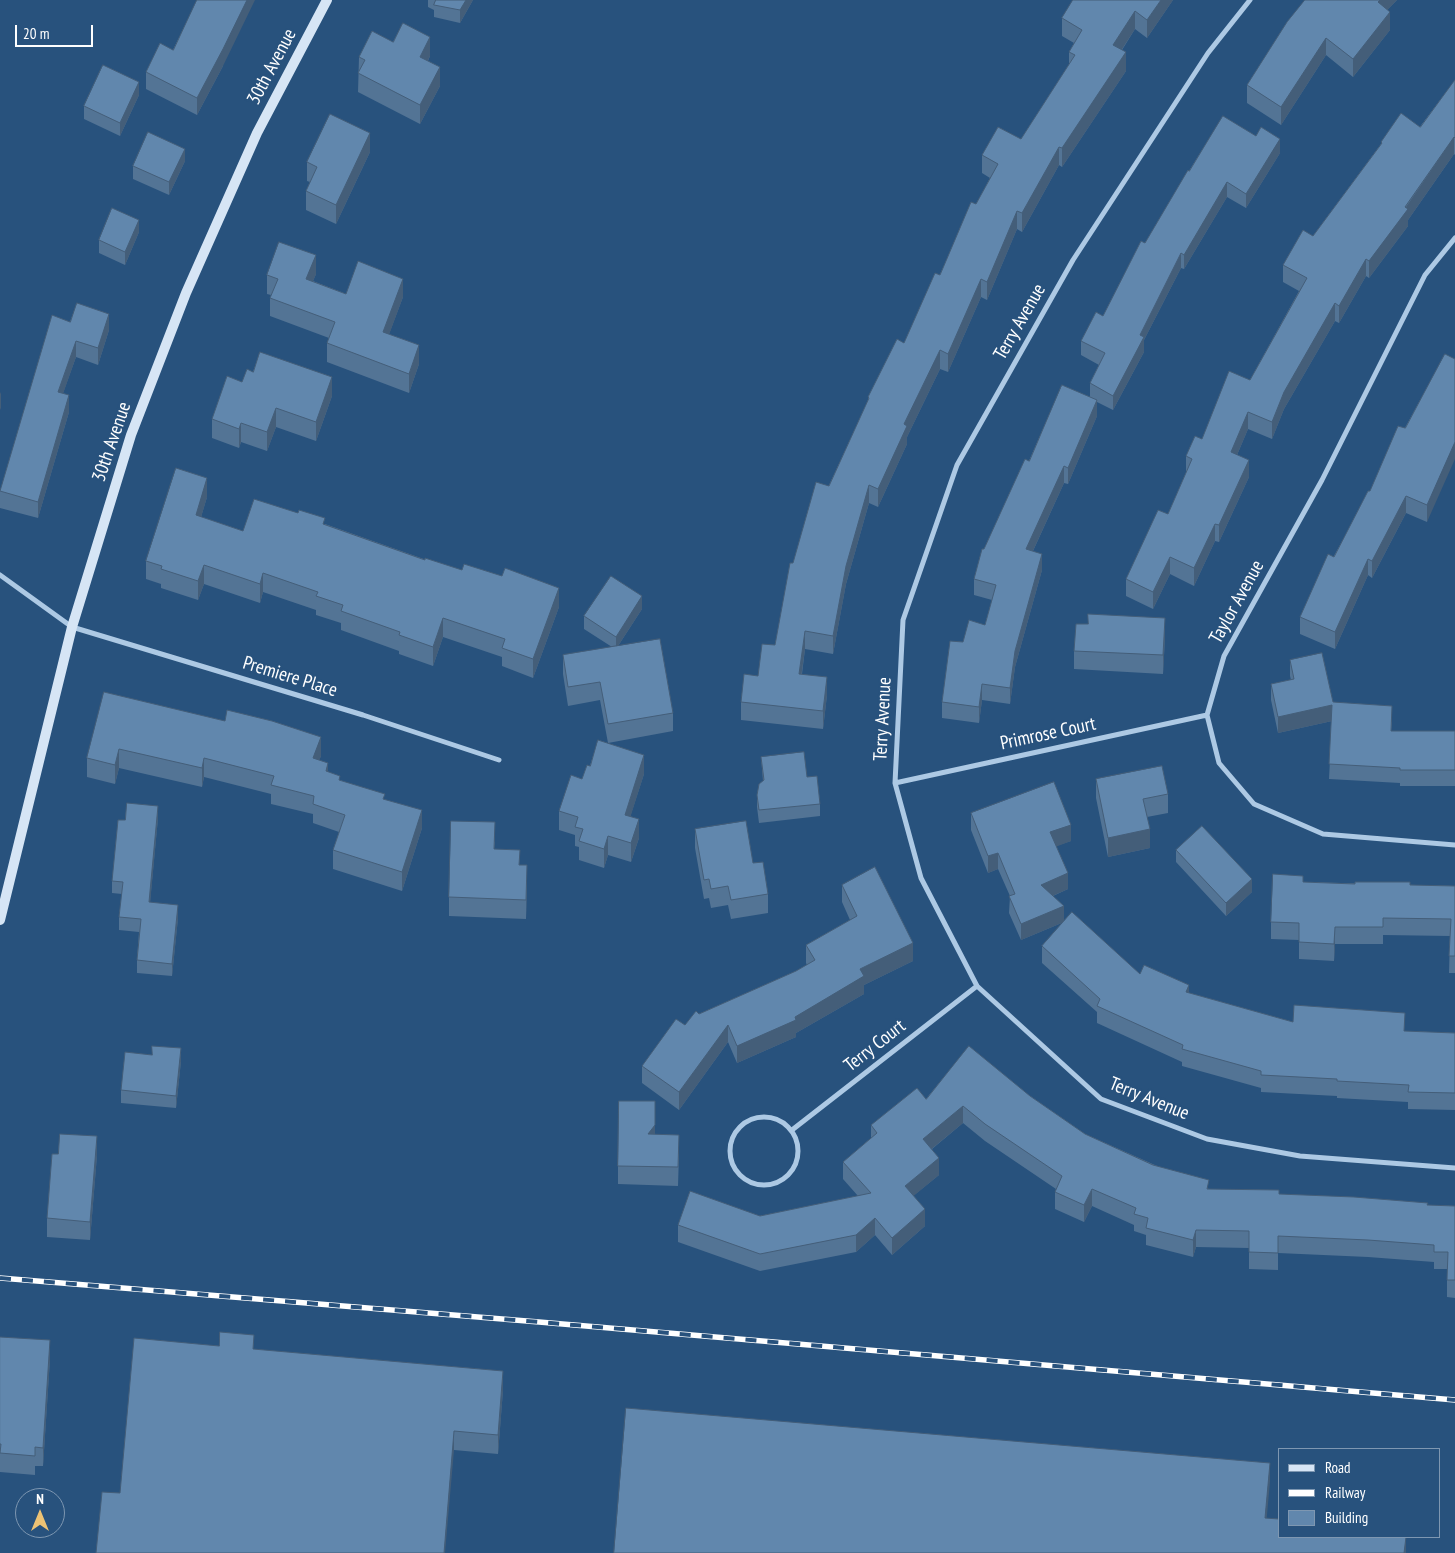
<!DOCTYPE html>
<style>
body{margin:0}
#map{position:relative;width:1455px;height:1553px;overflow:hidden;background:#28527d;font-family:"PT Sans Narrow",sans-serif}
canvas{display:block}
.legend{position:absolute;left:1278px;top:1448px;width:162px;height:90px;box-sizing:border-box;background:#28527d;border:1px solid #7e97b1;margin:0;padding:6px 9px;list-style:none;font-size:15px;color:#fff}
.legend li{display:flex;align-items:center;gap:10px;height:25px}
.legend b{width:25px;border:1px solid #7e97b1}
.north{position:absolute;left:15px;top:1488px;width:50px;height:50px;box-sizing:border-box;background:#28527d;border:1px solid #7e97b1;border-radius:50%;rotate:0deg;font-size:14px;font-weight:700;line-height:20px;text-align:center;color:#fff}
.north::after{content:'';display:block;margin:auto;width:18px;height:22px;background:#ecc274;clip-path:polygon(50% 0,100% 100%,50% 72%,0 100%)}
.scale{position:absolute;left:15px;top:25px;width:78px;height:22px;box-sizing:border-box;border:2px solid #fff;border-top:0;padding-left:6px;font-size:15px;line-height:18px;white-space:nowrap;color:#fff;-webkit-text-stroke:4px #28527d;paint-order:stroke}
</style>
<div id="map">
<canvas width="1455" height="1553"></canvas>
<ul class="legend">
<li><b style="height:6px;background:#d6e5f5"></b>Road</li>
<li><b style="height:6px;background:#fff"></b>Railway</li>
<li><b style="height:14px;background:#6187ad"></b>Building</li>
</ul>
<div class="north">N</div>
<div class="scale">20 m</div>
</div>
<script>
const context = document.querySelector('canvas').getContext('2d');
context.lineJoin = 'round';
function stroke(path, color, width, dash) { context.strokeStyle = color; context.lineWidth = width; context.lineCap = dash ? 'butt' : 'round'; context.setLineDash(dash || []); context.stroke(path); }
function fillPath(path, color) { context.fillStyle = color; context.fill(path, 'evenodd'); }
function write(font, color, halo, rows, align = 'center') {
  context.font = font + ' "PT Sans Narrow",sans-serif'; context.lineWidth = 4.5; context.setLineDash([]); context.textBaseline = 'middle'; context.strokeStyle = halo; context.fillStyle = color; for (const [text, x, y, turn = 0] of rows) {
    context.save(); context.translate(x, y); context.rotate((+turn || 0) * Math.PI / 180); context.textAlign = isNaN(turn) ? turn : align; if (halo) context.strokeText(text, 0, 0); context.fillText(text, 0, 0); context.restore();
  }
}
const street = new Path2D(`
 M1250,0L1208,53L1073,260L957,465L903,620L895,783L921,878L977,986L1101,1099L1207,1139L1300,1156L1455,1168
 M1455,238L1425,275L1322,480L1224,656L1207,715L1219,763L1254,804L1323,834L1455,845
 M0,575L72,627L363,715L499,760
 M895,783L1207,715
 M730 1151a34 34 0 1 1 68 0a34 34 0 1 1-68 0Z
 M792,1130L977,986`);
const secondary = new Path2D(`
 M0,920L72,627L131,435L186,293L257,133L327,0`);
const rail = new Path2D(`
 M0,1278L539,1322L1455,1400`);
const wall = new Path2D(`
 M428,0H473L460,23L434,17V10L428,7Z
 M1073,0H1173L1147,38L1135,29L1122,50L1126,71L1062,167L1059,165L1022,232L1017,229L987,300L981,297L948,372L940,369L907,437V444L878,507L869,503L846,584L833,654L805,649L802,674L827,695L823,729L741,720V702L758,676L775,645L793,563L868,401V397L904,343L990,178L982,173V155L1021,139L1069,65V52L1074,43L1062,36V18Z
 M1305,0H1397L1387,10L1390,30L1353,77L1326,55L1281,125L1247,103V85Z
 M393,42L430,56L428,61L440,86L420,124L358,92L359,57Z
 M173,50L223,66L197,115L146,89V72Z
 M1455,80V155L1454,154L1408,220V226L1369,278L1366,276L1339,323L1335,321L1284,409L1272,439L1248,429L1237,455L1249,477L1219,542L1215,541L1194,586L1170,574L1153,609L1126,596V579L1168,514L1186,473V456L1202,439L1250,380L1299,291L1283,282V265L1313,236L1381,144V142L1420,127Z
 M139,95L120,136L84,119V106Z
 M370,152L336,224L306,210V191L310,182L307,181V162Z
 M1280,153L1246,208L1227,197L1184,269L1181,268L1144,340V352L1113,410L1097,402V416L1068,484L1064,483L1033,551L1042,570L1015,667L1010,704L982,700L979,723L942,718V702L963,642L985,625L992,600L974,595V579L984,549L1029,461L1090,397V383L1099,365L1081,355V341L1103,316L1145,243L1189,171Z
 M185,161L169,195L133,179V166Z
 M139,232L125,265L99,253V240Z
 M316,274L313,281L346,294L403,297L389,334L419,364L409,393L327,362V343L329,338L270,316V298L271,295L267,294V275Z
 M70,322L109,330L98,365L76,357L63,393L69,412L38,518L0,508V491Z
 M1455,359L1427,522L1406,513L1372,578L1368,575L1335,649L1300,634V617L1405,428Z
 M242,382L332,396L316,441L276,427L267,451L241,442L239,448L212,438V419Z
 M207,497L201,517L243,531L325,524L559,607L533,678L502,666V657L443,637L433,666L399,654V651L341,630V623L316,615V610L263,592L260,603L204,584L198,600L161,588V584L146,579V561Z
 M642,609L618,646L673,713V731L608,743L600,700L568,706L563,674V655L612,647L584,629V616Z
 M1165,637L1163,674L1074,669V651Z
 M1290,660L1333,702L1392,722L1391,731H1455V786H1400V783L1329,779L1332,721L1278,733L1271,700V684L1291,680L1290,676Z
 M104,692L321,756L319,760L328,772L340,780L385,800L422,828L402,891L333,869V850L339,832L313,823V814L271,804V794L204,777L202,787L119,768L115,784L87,777V758Z
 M761,757L807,777L820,804V816L759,823L757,807V795L763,781Z
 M590,766L644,774L630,817L639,838L631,862L608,855L604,868L579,860V847L575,846V835L559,830V811L582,779Z
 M1096,779L1168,794V813L1147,817L1150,848L1108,857L1096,798Z
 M971,813L1071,841L1056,846L1068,889L1053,896L1064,922L1021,940L1009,913L1010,896L998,869L988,873L971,830Z
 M158,818L150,902L178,918L172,976L137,973V960L139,932L119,930V917L122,894L112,893V881L125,820Z
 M695,829L753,863L768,894V913L731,919L728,905L711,908L709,898L704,899L695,848Z
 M495,841L494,849L520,865L527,884L526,919L449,916V897Z
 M1176,850L1252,892L1226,916L1176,862Z
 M1303,882L1455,886V973H1449L1450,936L1383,935V944H1335L1334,961L1299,959V940L1271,939V922Z
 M842,885L913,961L864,985V994L796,1033V1037L737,1063L728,1042L679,1110L642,1083V1066L685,1025L699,1014L796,971L807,965L806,963V945L850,920L842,902Z
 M1042,946L1140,974L1189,993L1293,1022L1405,1031L1455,1033V1110L1408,1109V1102L1337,1098V1096L1261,1092V1088L1182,1066V1062L1097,1023V1012L1042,963Z
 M181,1061L176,1108L121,1103V1090Z
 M1030,1096L1085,1134L1209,1189L1428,1205L1455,1206V1298L1447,1297V1269H1434V1262L1368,1257L1278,1253V1270L1249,1269V1248L1196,1247L1193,1257L1146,1245V1235L1134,1231V1225L1092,1206L1084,1222L1055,1209V1192L1056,1189L985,1141L963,1123L932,1149L939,1175L913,1196L925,1226L892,1255L875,1235L856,1252L760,1271L678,1242V1225L760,1216L858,1196L843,1179V1162L871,1138V1125L926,1099Z
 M655,1135L679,1154L678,1186L618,1184V1166Z
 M97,1155L90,1240L47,1237V1218Z
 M0,1337L50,1359L43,1466H35V1475L0,1472Z
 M219,1346L254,1349L503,1390L498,1454L454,1450L120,1493Z`);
const shadedWall = new Path2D(`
 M247,0H255L223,66L197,115V98Z
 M466,0H473L460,23V10Z
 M1161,0H1173L1147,38V20Z
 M1380,0H1397L1378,20V2Z
 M1135,11V29L1113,63V45Z
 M1390,12V30L1353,77V59Z
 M430,37V56L420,76V57Z
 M1326,38V55L1281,125V107Z
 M1126,52V71L1062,167V148Z
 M440,67V86L420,124V105Z
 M139,82V95L120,136V123Z
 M370,133V152L336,224V205Z
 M1454,137V154L1408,220V226L1369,278V261Z
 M1280,139V153L1246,208V194Z
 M1059,147V165L1022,232V213Z
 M185,149V161L169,195V182Z
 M1227,182V197L1184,269V255Z
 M1017,211V229L987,300V282Z
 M139,220V232L125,265V252Z
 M1181,253V268L1144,340V352L1113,410V396L1140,335Z
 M316,255V274L306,298V279Z
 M1366,259V276L1339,323V306Z
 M403,279V297L383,351V332Z
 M981,279V297L948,372V354Z
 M1335,303V321L1284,409L1272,439V422L1284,392Z
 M109,314V330L98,365V348Z
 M76,341V357L58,408V392Z
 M419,345V364L409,393V374Z
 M940,350V369L907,437V444L878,507V489L904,424Z
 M332,377V396L316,441V422Z
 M1,392V408L0,410V394Z
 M69,395V412L38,518V502Z
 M1097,400V416L1068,484V468Z
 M276,408V427L267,451V432Z
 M1248,412V429L1231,469V452Z
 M241,423V442L239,448V429Z
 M1455,442V459L1427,522V505Z
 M1249,460V477L1219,542V525Z
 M1064,466V483L1026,566V549Z
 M207,478V497L196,534V515Z
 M869,485V503L846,584L833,654V636L846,566Z
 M1406,496V513L1372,578V561Z
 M1215,524V541L1194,586V568Z
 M1042,554V570L1015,667L1010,704V688L1015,651Z
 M1170,557V574L1153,609V592Z
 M1368,559V575L1335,649V632Z
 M204,565V584L198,600V581Z
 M263,573V592L260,603V584Z
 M559,588V607L533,678V659Z
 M642,596V609L616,649V637Z
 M443,618V637L433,666V647Z
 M1165,618V637L1163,674V655Z
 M805,631V649L799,692V674Z
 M827,677V695L823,729V711Z
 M982,684V700L979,723V707Z
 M1332,705V721L1278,733V717Z
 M321,737V756L313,777V758Z
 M119,749V768L115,784V765Z
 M644,755V774L625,834V815Z
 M204,758V777L202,787V768Z
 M328,763V782L326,771Z
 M158,806V818L149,915V902Z
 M422,810V828L402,891V872Z
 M639,819V838L631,862V843Z
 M1071,825V841L1050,849V832Z
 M1150,829V848L1108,857V838Z
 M608,836V855L604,868V849Z
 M998,853V869L988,873V856Z
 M527,865V884L526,919V900Z
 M1068,873V889L1041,901V885Z
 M1252,879V892L1226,916V903Z
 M178,905V918L172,976V964Z
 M1064,906V922L1021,940V924Z
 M1335,927V944L1334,961V944Z
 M913,943V961L864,985V994L796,1033V1037L737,1063V1046L795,1017L860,969Z
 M1189,985V1002L1186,992Z
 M728,1025V1042L679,1110V1092Z
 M181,1048V1061L176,1108V1096Z
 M655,1101V1144L648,1134Z
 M963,1106V1123L923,1156V1139Z
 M97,1136V1155L90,1240V1222Z
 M939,1158V1175L905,1203V1186Z
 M1092,1189V1206L1084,1222V1205Z
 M925,1209V1226L892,1255V1238Z
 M875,1218V1235L856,1252V1235Z
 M1196,1230V1247L1193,1257V1240Z
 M50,1340V1359L43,1466V1448Z
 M503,1371V1390L498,1454V1435Z
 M454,1431V1450L445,1553H444Z
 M1270,1463V1482L1265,1537V1518Z
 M1406,1537V1553H1404Z`);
const building = new Path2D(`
 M197,0H247L223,49L197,98L146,72L160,43L173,50Z
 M436,0H466L460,10L434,5Z
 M1073,0H1161L1147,20L1135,11L1113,45L1126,52L1062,148L1059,147L1022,213L1017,211L987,282L981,279L948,354L940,350L904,424L907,426L878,489L869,485L846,566L833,636L805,631L799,674L827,677L823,711L741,702L744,674L758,676L762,644L775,645L790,563H793L816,482L829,486L869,398L868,397L897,339L904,343L935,273L940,275L971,202L976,204L998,164L982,155L998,127L1021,139L1075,55L1069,52L1082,30L1062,18Z
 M1305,0H1380L1378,2L1390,12L1353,59L1326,38L1281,107L1247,85L1287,22Z
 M403,23L430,37L420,57L440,67L420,105L358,73L365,60L359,57L372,31L393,42Z
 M103,65L139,82L120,123L84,106Z
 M1455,80V138L1454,137L1405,207L1408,209L1369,261L1366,259L1339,306L1335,303L1284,392L1272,422L1248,412L1231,452L1249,460L1219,525L1215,524L1194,568L1170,557L1153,592L1126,579L1158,510L1168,514L1192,459L1186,456L1195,436L1202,439L1229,371L1250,380L1307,278L1283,265L1303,230L1313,236L1382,143L1381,142L1401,113L1420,127Z
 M330,114L370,133L336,205L306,191L317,167L307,162Z
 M1223,116L1256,136L1261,127L1280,139L1246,194L1227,182L1184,255L1181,253L1140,335L1144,337L1113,396L1090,383L1105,353L1081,341L1096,312L1103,316L1141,241L1145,243L1188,170L1189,171Z
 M148,132L185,149L169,182L133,166Z
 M112,208L139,220L125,252L99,240Z
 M279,242L316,255L306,279L346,294L358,261L403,279L383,332L419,345L409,374L327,343L335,322L270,298L278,279L267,275Z
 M77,303L109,314L98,348L76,341L58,392L69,395L38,502L0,491L52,315L70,322Z
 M260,352L332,377L316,422L276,408L267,432L241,423L239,429L212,419L227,376L242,382L247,369L253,372Z
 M1445,354L1455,359V442L1427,505L1406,496L1372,561L1368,559L1335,632L1300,617L1328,554L1334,557L1368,491H1370L1398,426L1405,428Z
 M1062,385L1097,400L1068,468L1064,466L1026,549L1042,554L1015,651L1010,688L982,684L979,707L942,702L950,641L963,642L969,620L985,625L996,585L974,579L982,549H984L1025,459L1029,461Z
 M176,468L207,478L196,515L243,531L254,499L298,513L299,510L325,518L323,524L425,560V558L462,570L464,564L502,576L505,568L559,588L533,659L502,648L505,639L443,618L433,647L399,635L400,632L341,611L343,605L316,596L318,592L263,573L260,584L204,565L198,581L161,569L162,566L146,561Z
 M611,576L642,596L616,637L584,616Z
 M1088,614L1165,618L1163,655L1074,651L1076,624H1088Z
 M660,639L673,713L608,724L600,682L568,687L563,655Z
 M1322,653L1333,702L1392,706L1391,731H1455V770H1400V768L1329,764L1332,705L1278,717L1271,684L1294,679L1290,660Z
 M104,692L225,721L227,710L272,721L321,737L313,758L328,763L326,771L340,776L339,780L385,794L383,799L422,810L402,872L333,850L345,815L313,804L314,796L271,785L274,776L204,758L202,768L119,749L115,765L87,758Z
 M598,740L644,755L625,815L639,819L631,843L608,836L604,849L579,841L583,829L575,827L578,817L559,811L571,775L582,779L587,765L590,766Z
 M804,752L807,777L817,776L820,804L759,810L757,795L759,784L764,780L761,757Z
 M1162,766L1168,794L1143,799L1150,829L1108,838L1096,779Z
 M1054,782L1071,825L1050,832L1068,873L1041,885L1064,906L1021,924L1009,896L1015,894L998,853L988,856L971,813Z
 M127,803L158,806L149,902L178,905L172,964L137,960L141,919L119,917L123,882L112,881L118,820H125Z
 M451,821L495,822L494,849L520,850L519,865H527L526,900L449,897Z
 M746,821L753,863L763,862L768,894L731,900L728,886L711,889L709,879L704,880L695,829Z
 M1202,826L1252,879L1226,903L1176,850Z
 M875,867L913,943L860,969L864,976L795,1017L796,1020L737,1046L728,1025L679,1092L642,1066L676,1019L685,1025L696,1011L699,1014L796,971L815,960L806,945L857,916L842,885Z
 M1273,874L1303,876V882L1355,884V882H1410V885L1455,886V956H1449L1451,919L1383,918V927H1335L1334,944L1299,942V923L1271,922Z
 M1072,912L1140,974L1144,965L1189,985L1186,992L1293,1022L1294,1005L1405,1013L1404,1031L1455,1033V1093L1408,1092L1409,1085L1337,1081V1079L1261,1075V1071L1182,1049L1183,1045L1097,1006L1100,999L1042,946Z
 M152,1046L181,1048L176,1096L121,1090L125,1052L152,1055Z
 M969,1046L1030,1096L1085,1134L1153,1165L1209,1180L1207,1189L1279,1190V1194L1354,1197L1428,1203L1427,1205L1455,1206V1280H1447L1448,1252H1434V1245L1368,1240L1278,1236V1253L1249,1252V1231L1196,1230L1193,1240L1146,1228L1148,1218L1134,1214L1136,1208L1092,1189L1084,1205L1055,1192L1062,1176L985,1124L963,1106L923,1139L939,1158L905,1186L925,1209L892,1238L875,1218L856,1235L760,1254L678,1225L690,1191L760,1216L871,1193L843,1162L877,1133L871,1125L917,1088L926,1099Z
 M619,1101H655V1125L648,1134L679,1135L678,1167L618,1166Z
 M60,1134L97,1136L90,1222L47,1218L52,1154H58Z
 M220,1332L254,1335L253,1349L503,1371L498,1435L454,1431L444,1553H96L102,1492L120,1493L134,1338L219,1346Z
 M0,1337L50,1340L43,1448L35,1447V1456L0,1453L1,1444H0Z
 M626,1408L1270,1463L1265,1518L1279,1519V1537H1406L1404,1553H614Z`);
const streetNames = [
 ["30th Avenue",272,67,-62],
 ["Terry Avenue",1020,322,-60],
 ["30th Avenue",112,442,-71],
 ["Taylor Avenue",1237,602,-61],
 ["Premiere Place",290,677,17],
 ["Terry Avenue",883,719,-87],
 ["Primrose Court",1048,734,-12],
 ["Terry Court",875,1046,-38],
 ["Terry Avenue",1149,1099,22]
];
stroke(street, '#adc9e4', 5);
stroke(secondary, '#d6e5f5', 10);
stroke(rail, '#fff', 5.5);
stroke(rail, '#28527d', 4, [11]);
fillPath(wall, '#537495');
fillPath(shadedWall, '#445e79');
fillPath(building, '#6187ad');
stroke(building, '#445e79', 1);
write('19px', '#fff', '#28527d', streetNames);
</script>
